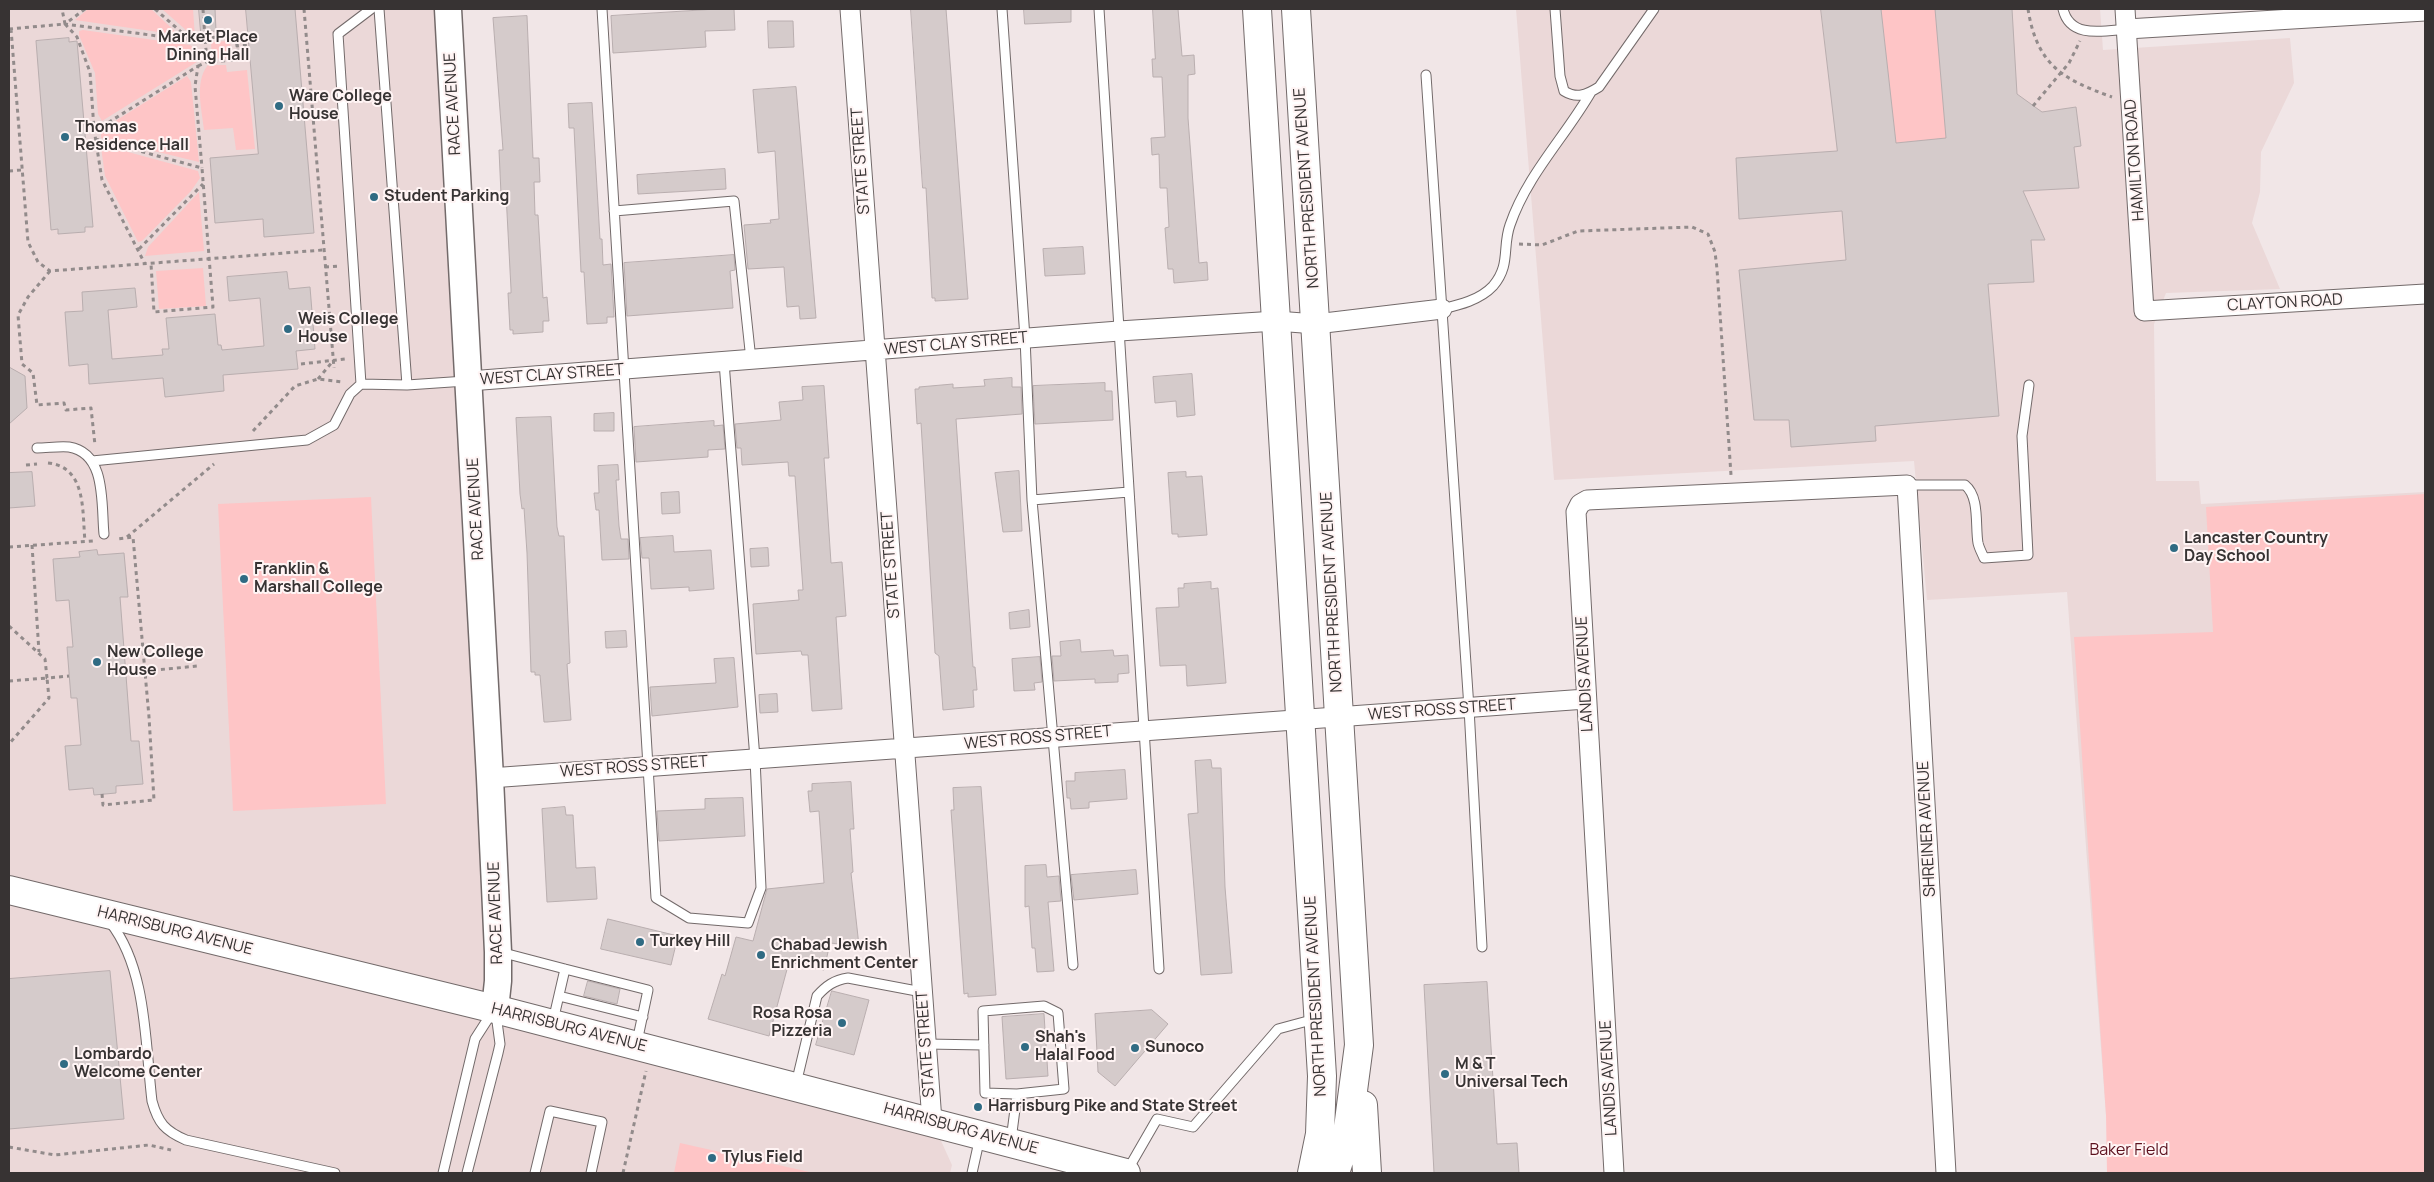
<!DOCTYPE html>
<style>
body{margin:0}
#map{position:relative;width:2434px;height:1182px;overflow:hidden;background:#f1e6e7;font-family:Manrope,sans-serif}
canvas{display:block}
.frame{position:absolute;inset:0;border:10px solid #373333;pointer-events:none}
</style>
<div id="map">
<canvas width="2434" height="1182"></canvas>
<div class="frame"></div>
</div>
<script>
const context = document.querySelector('canvas').getContext('2d');
context.lineJoin = 'round';
function fillPath(path, color) { context.fillStyle = color; context.fill(path, 'evenodd'); }
function stroke(path, color, width, dash) { context.strokeStyle = color; context.lineWidth = width; context.lineCap = dash ? 'butt' : 'round'; context.setLineDash(dash || []); context.stroke(path); }
function write(font, color, halo, rows, align = 'center') {
  context.font = font + ' Manrope,sans-serif'; context.lineWidth = 4; context.setLineDash([]); context.textBaseline = 'middle'; context.strokeStyle = halo; context.fillStyle = color; for (const [text, x, y, turn = 0] of rows) {
    context.save(); context.translate(x, y); context.rotate((+turn || 0) * Math.PI / 180); context.textAlign = isNaN(turn) ? turn : align; if (halo) context.strokeText(text, 0, 0); context.fillText(text, 0, 0); context.restore();
  }
}
const built = new Path2D(`
 M9,9H448L495,1008L932,1121L952,1165L950,1173H9Z
 M1516,9H2100L2103,50L2290,38L2294,83L2261,152L2260,192L2252,223L2280,289L2166,293L2154,324L2156,481H2199L2201,504L2425,492V1173L2106,1115L2067,592L1927,600L1914,461L1554,480Z`);
const green = new Path2D(`
 M88,9H151L179,35L75,20Z
 M162,9H193L195,38Z
 M1881,9H1935L1947,139L1896,143Z
 M83,30L190,45L198,51L200,60L102,121L98,114L95,73L79,35V31Z
 M230,41L231,57L212,59L211,42Z
 M208,65H226L227,72L247,70L255,149L236,150L233,128L204,130C202,109 194,82 208,65Z
 M187,76L191,82L199,162L101,138V130Z
 M106,146L198,171L200,178L191,191L142,241L138,242L105,176L101,147Z
 M199,192L204,251L145,256L148,247Z
 M203,268L206,306L159,309L156,271Z
 M2425,494V1173H2107L2106,1115L2074,637L2213,632L2206,507Z
 M371,497L386,804L233,811L218,504Z
 M680,1143L814,1173H674Z`);
const building = new Path2D(`
 M199,9H215L216,31L201,32Z
 M246,9H295L314,233L264,237L263,219L215,223L210,158L258,154Z
 M717,9H734L735,30L705,31L706,47L613,53L611,16Z
 M911,9H946L968,299L935,301V298H932L926,188H923Z
 M1024,9H1071V22L1025,24Z
 M1153,9H1178L1182,56L1194,55L1195,74L1188,75V118L1199,263L1207,262L1208,280L1174,283L1173,269H1168L1165,228L1169,227L1167,188H1160L1159,154L1152,155L1151,138L1165,137L1162,77H1153L1152,59H1155Z
 M1821,9H1881L1896,143L1946,138L1935,9H2012L2017,94L2042,112L2076,107L2081,146L2074,147L2079,188L2023,191L2045,240H2031L2034,282L1988,284L1999,416L1875,426L1876,441L1791,447L1789,420H1754L1739,270L1846,260L1842,211L1739,219L1736,158L1837,151Z
 M527,16L533,158H539L540,182H534L535,215H538L543,298L547,297L549,321H543V332L513,334V330H510L508,293H511V289L506,194H501L499,150H503L493,18Z
 M768,21H793L794,47L769,48Z
 M69,38V42L77,41L93,227H85V232L58,234V229L51,230L36,41Z
 M796,87L816,318L800,319L799,306L787,307L784,267L748,269L744,225L771,223L770,220L779,219L775,151L758,153L753,90Z
 M592,103L600,239H602L603,265L611,264L614,317H607V323L587,324L584,272H581L574,128H569L568,104Z
 M725,169L726,189L638,194L637,175Z
 M1083,247L1085,274L1045,276L1043,249Z
 M734,255L735,270L730,271L733,308L627,316L624,263Z
 M287,272L289,289L310,287L315,349L296,351L298,369L223,375L224,391L165,397L163,378L89,384L88,364L69,366L65,312L83,311L82,292L135,288L137,307L108,310L112,359L163,355L162,349H169L166,318L215,314L218,345H221L222,350L264,346L260,298L229,301L227,277Z
 M9,367L25,376L27,408L9,424Z
 M1192,374L1195,415L1177,417L1176,401L1155,403L1153,377Z
 M1012,378V387H1021L1022,414L956,419L973,667H975L977,690H973L974,707L943,710L939,656L935,653L921,423L917,424L915,389H919V387L953,384V388L985,386L984,380Z
 M1105,383V391H1112L1113,420L1035,424L1033,386Z
 M824,386L829,458H824L831,563L842,562L846,616L836,617L842,709L812,711L808,655H802L801,651L756,654L753,604L799,600L798,590H803L795,476H789L788,462L742,465L741,448H737L735,424L781,420L779,402L803,400L802,387Z
 M614,413V431H594V414Z
 M551,417L557,527L559,536H564L570,663L567,664L571,720L547,722H544L540,675H535V672H531L527,553L524,508L522,509L520,494L516,418Z
 M714,421V426L723,425L725,449L708,450V457L636,462L634,427Z
 M618,465L619,480H616L619,526L621,539H628L629,559L602,560L599,510H596L594,493H599L598,466Z
 M1019,471L1022,531L1003,532L995,473Z
 M32,472L35,506L9,508V473Z
 M1186,472V477L1202,476L1207,535L1178,537V534H1172L1168,473Z
 M679,492L680,513L662,514L661,493Z
 M673,536L674,552L711,550L714,589L689,591V587L651,589L649,558H642L640,538Z
 M768,548L769,566L751,567L750,549Z
 M97,550L98,555L124,553L128,597H120L131,741H139L143,784L116,786V793L94,795L93,788L69,790L65,746L81,745L77,698H71L67,647H73L69,600L56,601L53,559L80,557L79,552Z
 M1211,582V589L1218,588L1226,683L1187,686L1186,665L1160,666L1156,608L1179,607L1178,588H1184V584Z
 M1029,610L1030,627L1010,629L1009,613Z
 M626,631L627,647L606,648L605,632Z
 M1080,640L1081,652L1113,650L1114,656L1128,655L1129,673L1118,674V682L1095,683V679L1054,681L1052,656H1061L1060,642Z
 M1040,657L1042,682L1034,683L1035,690L1014,691L1012,659Z
 M734,658L738,707L652,716L650,687L716,683L714,659Z
 M777,694L778,712L760,713L759,695Z
 M1211,760L1212,768H1221L1225,887L1232,973L1201,975L1188,814L1198,813L1195,761Z
 M1125,770L1127,799L1089,802V808L1071,809L1070,798H1067L1066,781H1075V773Z
 M851,782L854,829H850L853,872L851,873L859,946L830,943L824,970L789,962L769,1036L708,1019L722,974L725,976L736,937L753,941L767,889L824,883L819,811L810,812L808,791H812V784Z
 M981,787L996,995L968,997V993L964,994L951,810H954L953,788Z
 M743,798L745,836L659,841L657,811L705,809V799Z
 M565,807L566,815H573L576,868L595,867L597,899L547,902L542,809Z
 M1046,865L1047,877L1059,876L1061,901L1048,902L1054,971L1037,972L1035,948H1032L1029,906L1025,907V866Z
 M1136,870L1138,894L1074,900L1071,875Z
 M608,919L678,936L671,965L601,949Z
 M110,971L124,1119L9,1129V979Z
 M588,981L620,989L617,1004L584,996Z
 M1487,982L1497,1144L1517,1143L1519,1173H1434L1424,985Z
 M832,991L869,1000L854,1055L816,1045Z
 M1152,1010L1168,1024L1115,1086L1098,1072L1095,1014Z
 M1044,1014L1048,1076L1006,1079L1002,1017Z`);
const path = new Path2D(`
 M85,9L65,24L189,40L205,38L207,62
 M155,9L188,38
 M203,9L205,38
 M304,9L334,368
 M2028,9C2037,65 2062,79 2112,97
 M65,24L77,37L90,72L94,129L102,180L145,264
 M9,29L65,24L62,9
 M11,29L28,242L38,262L50,271L323,250
 M204,38L236,36L237,46L250,45
 M198,66L207,62L238,60L237,46
 M2033,106L2069,63L2080,41
 M94,129L106,124L198,66L195,86L202,168
 M95,139L202,168L213,307L154,312L151,264
 M9,171L21,170
 M1519,244L1542,245L1578,231L1692,227L1708,234L1715,252L1717,269L1731,475
 M139,249L203,184
 M325,267L339,266
 M50,271L28,297L18,315L22,364L33,373L37,405L64,403L66,410L91,408L95,445
 M301,364L345,359
 M318,379L333,361
 M253,431L295,386L318,379L343,382
 M48,463C87,467 82,512 85,541
 M26,465L37,464
 M127,537L214,464
 M32,545L39,652
 M9,547L93,541
 M9,626L45,659L47,678L69,676
 M145,671L198,666
 M9,681L47,678L49,698L9,744
 M102,794L103,805L154,800L149,717L133,537L117,539
 M9,1147L55,1155L149,1145L171,1150
 M623,1173L646,1071`);
const lane = new Path2D(`
 M379,9L407,385
 M602,9L656,898L689,918L748,923L761,888L755,759L724,362
 M1002,9L1025,338L1032,500L1073,965
 M1099,9L1159,969
 M1555,9L1560,76L1564,91C1577,99 1586,95 1599,87L1654,9
 M2063,9C2070,39 2103,31 2127,29
 M1426,75L1469,708L1482,947
 M614,211L734,201L751,360
 M1442,309C1459,305 1480,300 1493,286C1511,265 1502,247 1510,225C1527,175 1565,137 1591,92
 M361,384L338,34L371,9
 M37,448C47,448 59,446 69,447C107,453 101,505 104,534
 M92,461L307,440L334,425L350,394L361,384L407,385L466,381
 M1907,485H1965C1980,497 1975,526 1978,543C1979,548 1982,553 1984,558L2028,555L2022,436L2029,385
 M1032,500L1129,492
 M110,922C147,969 145,1043 152,1101C158,1123 165,1131 186,1140L335,1173
 M500,952L565,969
 M559,996L643,1017
 M553,1021L565,969L648,990L637,1042
 M926,1044L984,1045
 M796,1084L817,996C826,986 834,980 848,978L922,992
 M1011,1140L1017,1094L985,1093L983,1011L1044,1006L1058,1013L1064,1089L1017,1094
 M1127,1171L1157,1119L1193,1127L1278,1029L1315,1019
 M443,1173L475,1039L493,1011
 M467,1173L498,1053L500,1044L496,1014
 M535,1173L550,1111L602,1122L591,1173
 M972,1173L980,1137`);
const street = new Path2D(`
 M850,9L932,1121
 M2125,9L2144,311L2425,294
 M2127,29L2425,11
 M469,381L1119,331L1276,321L1316,324L1442,309
 M490,778L1586,699
 M1614,1173L1576,512L1580,504L1587,500L1907,485L1946,1173`);
const secondary = new Path2D(`
 M448,9L490,778L498,952V981L495,1009`);
const primary = new Path2D(`
 M1257,9L1322,1076L1320,1134L1312,1173
 M1296,9L1359,1045L1347,1136L1335,1173
 M9,890L495,1009L1126,1173
 M1363,1105L1367,1173`);
const markers = [
 [208,20,5,"#306b83"],
 [279,106,5,"#306b83"],
 [65,137,5,"#306b83"],
 [374,197,5,"#306b83"],
 [288,329,5,"#306b83"],
 [2174,548,5,"#306b83"],
 [244,579,5,"#306b83"],
 [97,662,5,"#306b83"],
 [640,942,5,"#306b83"],
 [761,955,5,"#306b83"],
 [842,1023,5,"#306b83"],
 [1025,1047,5,"#306b83"],
 [1135,1048,5,"#306b83"],
 [64,1064,5,"#306b83"],
 [1445,1074,5,"#306b83"],
 [978,1107,5,"#306b83"],
 [712,1158,5,"#306b83"]
];
const poiNames = [
 ["Market Place",208,38,"center"],
 ["Dining Hall",208,56,"center"],
 ["Ware College",289,97],
 ["House",289,115],
 ["Thomas",75,128],
 ["Residence Hall",75,146],
 ["Student Parking",384,197],
 ["Weis College",298,320],
 ["House",298,338],
 ["Lancaster Country",2184,539],
 ["Day School",2184,557],
 ["Franklin &",254,570],
 ["Marshall College",254,588],
 ["New College",107,653],
 ["House",107,671],
 ["Turkey Hill",650,942],
 ["Chabad Jewish",771,946],
 ["Enrichment Center",771,964],
 ["Rosa Rosa",832,1014,"right"],
 ["Pizzeria",832,1032,"right"],
 ["Shah's",1035,1038],
 ["Halal Food",1035,1056],
 ["Sunoco",1145,1048],
 ["Lombardo",74,1055],
 ["Welcome Center",74,1073],
 ["M & T",1455,1065],
 ["Universal Tech",1455,1083],
 ["Harrisburg Pike and State Street",988,1107],
 ["Tylus Field",722,1158]
];
const streetNames = [
 ["RACE AVENUE",453,104,-93],
 ["HAMILTON ROAD",2135,160,-94],
 ["STATE STREET",861,161,-94],
 ["NORTH PRESIDENT AVENUE",1307,188,-94],
 ["CLAYTON ROAD",2285,303,-3],
 ["WEST CLAY STREET",956,344,-5],
 ["WEST CLAY STREET",552,375,-4],
 ["RACE AVENUE",476,509,-93],
 ["STATE STREET",891,565,-94],
 ["NORTH PRESIDENT AVENUE",1332,592,-93],
 ["LANDIS AVENUE",1585,674,-93],
 ["WEST ROSS STREET",1442,710,-4],
 ["WEST ROSS STREET",1038,738,-5],
 ["WEST ROSS STREET",634,767,-4],
 ["SHREINER AVENUE",1927,829,-93],
 ["RACE AVENUE",496,913,-92],
 ["HARRISBURG AVENUE",175,931,14],
 ["NORTH PRESIDENT AVENUE",1316,996,-93],
 ["HARRISBURG AVENUE",569,1028,14],
 ["STATE STREET",926,1044,-94],
 ["LANDIS AVENUE",1609,1078,-93],
 ["HARRISBURG AVENUE",961,1129,15]
];
const parkNames = [
 ["Baker Field",2129,1151]
];
fillPath(built, '#ebd8d8');
fillPath(green, '#fec5c6');
fillPath(building, '#d5cbcb');
stroke(building, '#b9aeaf', 1);
stroke(lane, '#736a6a', 11);
stroke(street, '#736a6a', 21);
stroke(secondary, '#736a6a', 29);
stroke(primary, '#736a6a', 30);
stroke(path, '#928b8b', 3, [4, 4]);
stroke(lane, '#fff', 9);
stroke(street, '#fff', 19);
stroke(secondary, '#fff', 26);
stroke(primary, '#fff', 28);
for (const [x, y, r, color] of markers) { const dot = new Path2D(); dot.arc(x, y, r, 0, 2 * Math.PI); context.fillStyle = color; context.fill(dot); stroke(dot, '#fff4f4', 2); }
write('bold 16px', '#373333', '#fff4f4', poiNames, 'left');
write('16px', '#373333', '#fff4f4', streetNames);
write('16px', '#5c111e', '#fff4f4', parkNames);
</script>
